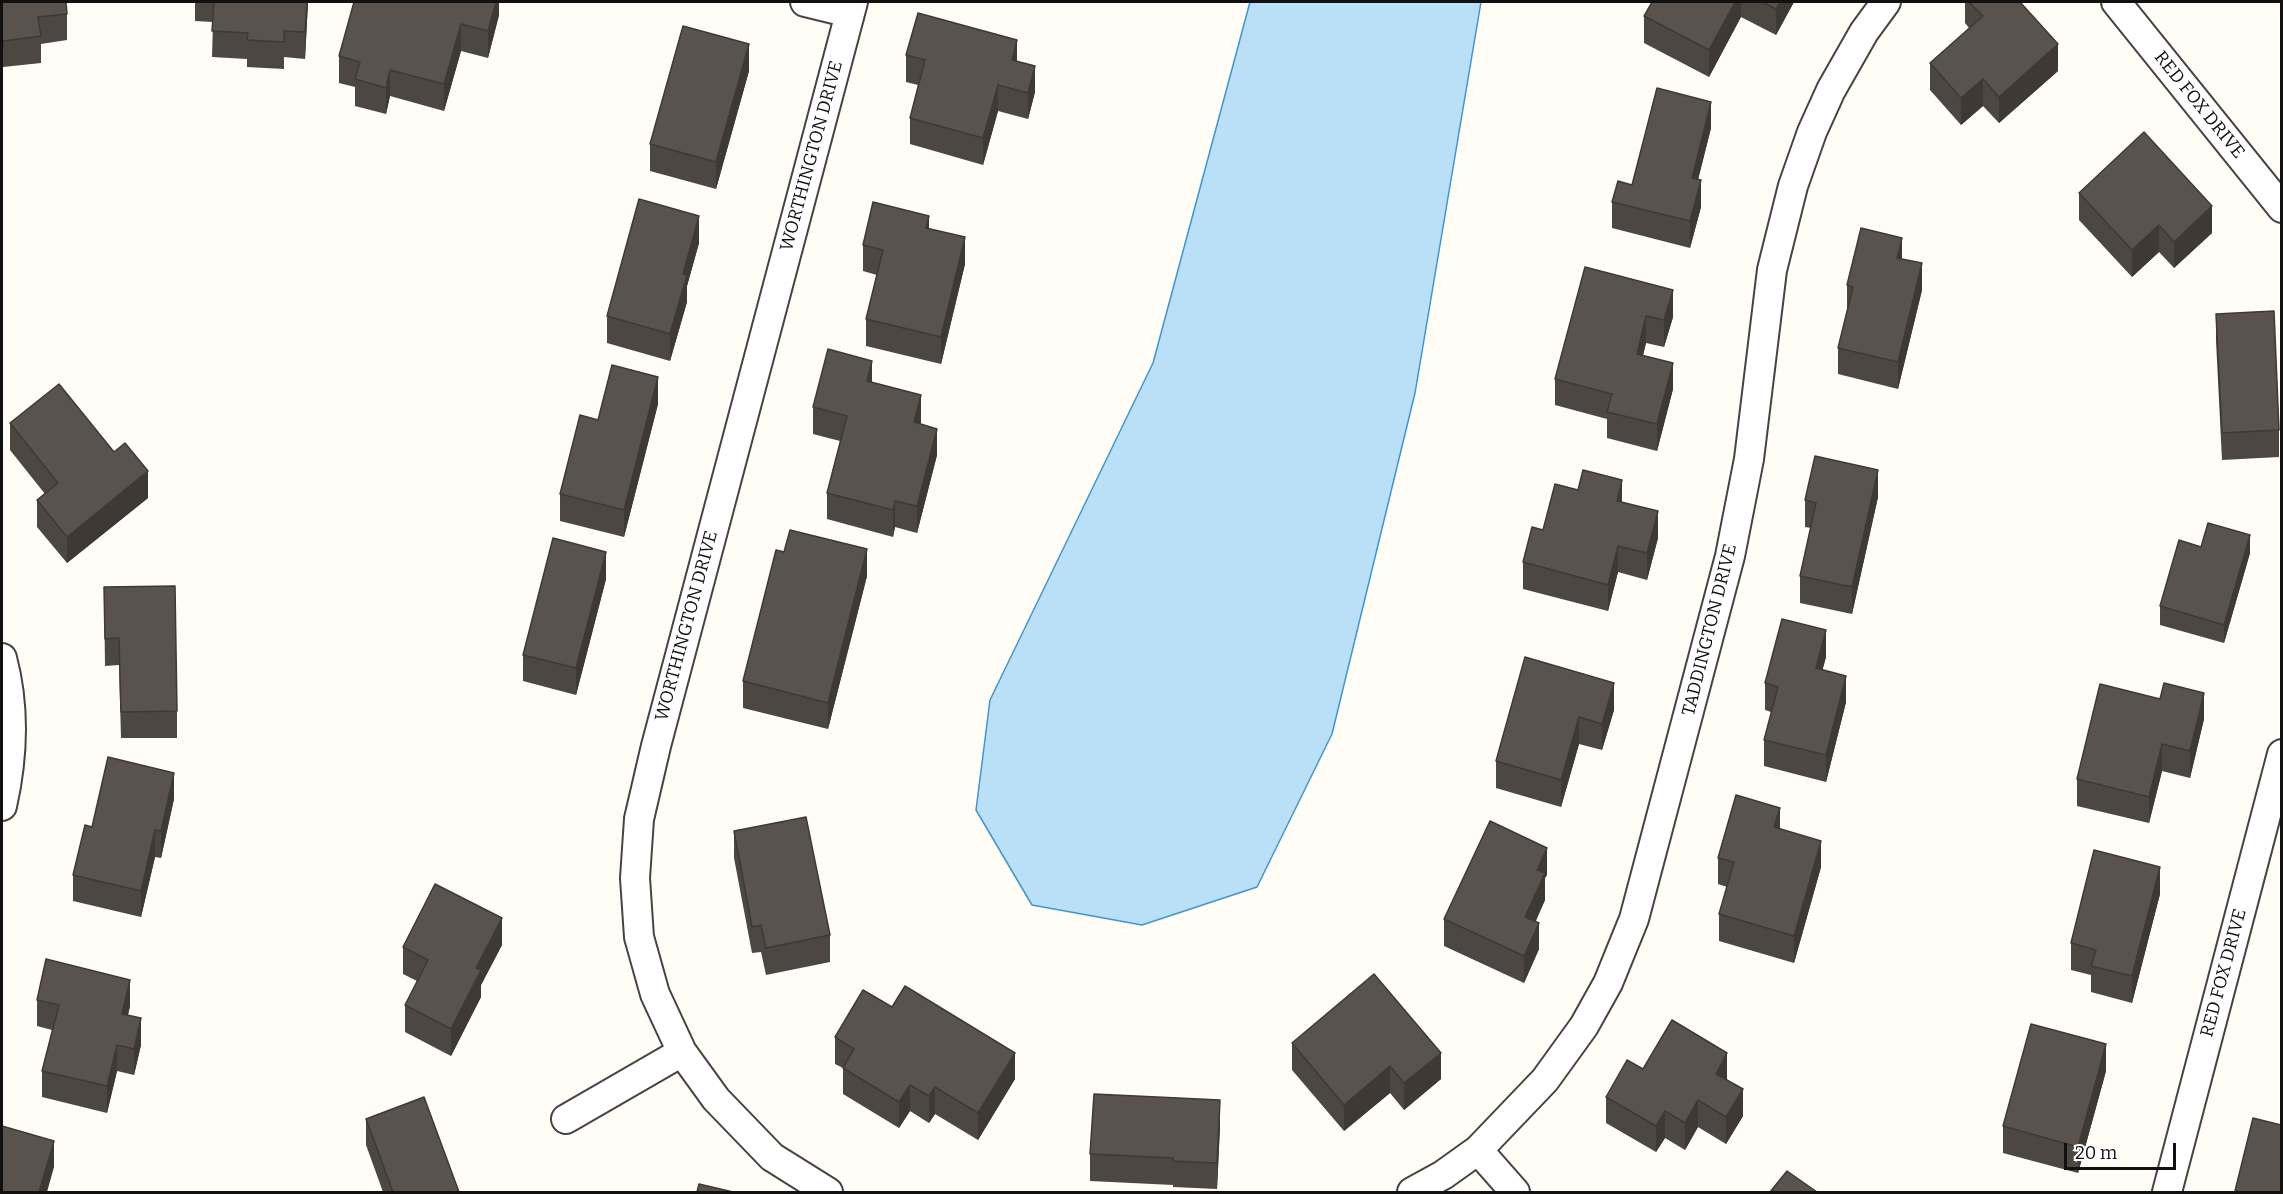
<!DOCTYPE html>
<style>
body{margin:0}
#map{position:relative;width:2283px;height:1194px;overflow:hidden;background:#fffdf5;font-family:Bitter,serif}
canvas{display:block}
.frame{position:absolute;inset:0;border:3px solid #111;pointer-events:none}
.scale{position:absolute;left:2064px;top:1143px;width:112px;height:27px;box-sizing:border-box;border:3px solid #111;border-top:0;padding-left:8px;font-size:18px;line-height:21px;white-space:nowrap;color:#111;-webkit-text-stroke:4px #fff;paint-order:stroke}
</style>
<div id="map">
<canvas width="2283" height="1194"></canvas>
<div class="frame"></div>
<div class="scale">20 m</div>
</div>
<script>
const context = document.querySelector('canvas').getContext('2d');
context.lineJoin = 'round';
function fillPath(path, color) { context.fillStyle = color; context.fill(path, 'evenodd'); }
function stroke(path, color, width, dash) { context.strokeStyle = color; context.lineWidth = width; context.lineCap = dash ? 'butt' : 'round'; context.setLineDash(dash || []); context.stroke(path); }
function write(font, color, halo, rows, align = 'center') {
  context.font = font + ' Bitter,serif'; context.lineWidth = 6; context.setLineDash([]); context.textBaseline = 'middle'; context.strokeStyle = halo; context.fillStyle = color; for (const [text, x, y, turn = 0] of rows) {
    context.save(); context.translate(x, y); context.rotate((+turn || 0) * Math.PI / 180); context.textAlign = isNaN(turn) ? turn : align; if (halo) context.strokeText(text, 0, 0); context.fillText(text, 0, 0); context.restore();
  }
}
const water = new Path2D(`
 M1250,2H1481L1415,393L1332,734L1257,887L1142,925L1032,905L976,810L990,700L1153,363Z`);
const street = new Path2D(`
 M805,2L850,13
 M2116,2L2282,208
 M2,658C15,707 13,757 2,806
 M566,1119L682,1052
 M1478,1150L1515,1192
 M828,1192L772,1157L716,1099L682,1052L655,994L639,937L635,878L639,819L656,746L853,2
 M1412,1192L1443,1175L1478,1150L1545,1080L1584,1026L1608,983L1634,919L1730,556L1749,459L1772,270L1793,186L1812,132L1831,90L1864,32L1886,2
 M2167,1192L2282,754`);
const wall = new Path2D(`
 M2,2L67,14V40L41,44V63L3,67V73H2Z
 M195,2H308L305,59L284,57V69L247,67V59L212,57L213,22L195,21Z
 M499,2V15L488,58L461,51L444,111L390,96L386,114L355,106V87L339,83V56Z
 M1652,2H1794L1776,35L1741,17L1709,77L1644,43V16Z
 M1965,2H2020L2058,71L1999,123L1983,106L1961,125L1930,90V63L1969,28L1965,23Z
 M906,55L1017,61L1035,92L1028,119L998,111L983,165L910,144V118L918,85L906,82Z
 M749,71L716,189L650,171V144Z
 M1711,128L1698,179L1701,207L1690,248L1612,228V202L1632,185Z
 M2079,193L2212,233L2174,268L2159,252L2132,277L2079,220Z
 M929,229L965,264L941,364L866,346V319L877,275L863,271V245Z
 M699,243L687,286V302L670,361L607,343V316Z
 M1902,259L1922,290L1898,389L1838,374V348L1847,311V285Z
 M1585,267L1673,317L1664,347L1646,343L1643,355L1673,389L1657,451L1607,438V419L1555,405V379Z
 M2216,314L2279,430V457L2222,460L2216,341Z
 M872,382L921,422L920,424L937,455L917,533L895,527L893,537L827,519V493L840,441L813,434V407Z
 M658,404L624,537L560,521V494L598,420Z
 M10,423L148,498L67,563L37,527V500L45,494L10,450Z
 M1878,497L1852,614L1800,603V576L1811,528L1805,527V500Z
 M1622,502L1658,538L1647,580L1618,572L1608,611L1523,589V562L1543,530Z
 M2201,547L2250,553L2224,643L2160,625V606Z
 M867,576L828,729L743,708V681Z
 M606,579L576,695L523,681V655Z
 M104,587L177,711V738H121L119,665L105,666Z
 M1525,657L1614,710L1602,750L1579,744L1561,807L1496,788V761Z
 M1826,657L1822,670L1846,702L1826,782L1764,766V740L1771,712L1765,710V683Z
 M2204,719L2190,778L2162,771L2149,823L2077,806V779Z
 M174,799L161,858L155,857L141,917L73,901V875L92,827Z
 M1780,829L1821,867L1794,963L1719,941V914L1727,887L1718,884V858Z
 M734,831L830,935V962L766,975L761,952L752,953L734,858Z
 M1547,875L1545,878V900L1536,921L1539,949L1524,983L1444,946V919Z
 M2160,894L2132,1003L2091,992V975L2071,970V943Z
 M502,945L481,985V997L451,1056L405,1032V1005L417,981L403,974V947Z
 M1374,974L1441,1079L1404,1110L1390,1093L1344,1131L1292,1070V1043Z
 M37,1000L130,1006L128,1015L141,1045L134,1075L117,1071L107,1113L42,1097V1071L52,1030L37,1026Z
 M835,1037L1015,1079L978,1140L935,1114L929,1123L910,1111L899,1128L843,1094V1068L835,1064Z
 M2106,1071L2078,1173L2003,1153V1126Z
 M1727,1080L1743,1116L1726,1144L1698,1127L1685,1150L1665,1138L1656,1152L1606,1123V1097Z
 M366,1119L459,1192H383L366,1145Z
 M1220,1126L1217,1189L1173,1187V1185L1090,1181V1154Z`);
const shadedWall = new Path2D(`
 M307,2H308L305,59V32Z
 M496,2H499V15L488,58V31Z
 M1735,2H1741V17L1709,77V50Z
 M1780,2H1794L1776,35V9Z
 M461,24V51L444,111V84Z
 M1017,40V67L1012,60Z
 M749,44V71L716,189V162Z
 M2058,44V71L1999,123V97Z
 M1035,66V92L1028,119V93Z
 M390,70V96L386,114V88Z
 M1983,79V106L1961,125V98Z
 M998,85V111L983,165V138Z
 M1711,102V128L1692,204V178Z
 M1701,180V207L1690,248V221Z
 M2212,206V233L2174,268V242Z
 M699,216V243L687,286V302L670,361V334L683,274Z
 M929,216V242L926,228Z
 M2159,225V252L2132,277V250Z
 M965,237V264L941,364V337Z
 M1902,238V264L1897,258Z
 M1922,263V290L1898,389V362Z
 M1673,290V317L1664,347V320Z
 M1646,316V343L1637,380V354Z
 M872,361V387L867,381Z
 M1673,363V389L1657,451V424Z
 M658,377V404L624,537V510Z
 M921,395V422L914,449V422Z
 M937,429V455L917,533V506Z
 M1878,470V497L1852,614V587Z
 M148,471V498L67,563V537Z
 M1622,480V507L1617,501Z
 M895,501V527L893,537V510Z
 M1658,511V538L1647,580V553Z
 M2250,535V553L2224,643V625Z
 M1618,546V572L1608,611V585Z
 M867,549V576L828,729V703Z
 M606,552V579L576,695V668Z
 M1826,630V657L1816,695V668Z
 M1846,676V702L1826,782V755Z
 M1614,683V710L1602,750V724Z
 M2204,693V719L2190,778V751Z
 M1579,717V744L1561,807V780Z
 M2162,744V771L2149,823V797Z
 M174,773V799L161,858V831Z
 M1780,808V834L1774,827Z
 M155,830V857L141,917V891Z
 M1821,841V867L1794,963V936Z
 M1547,848V875L1545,878V900L1525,943V917L1537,870Z
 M2160,867V894L2132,1003V976Z
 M502,918V945L481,985V997L451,1056V1029L476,968Z
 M1539,923V949L1524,983V956Z
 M130,980V1006L122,1040V1014Z
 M141,1018V1045L134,1075V1049Z
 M2106,1044V1071L2078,1173V1147Z
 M117,1045V1071L107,1113V1086Z
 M1015,1053V1079L978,1140V1113Z
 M1441,1053V1079L1404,1110V1083Z
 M1727,1053V1080L1716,1074Z
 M1390,1066V1093L1344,1131V1105Z
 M910,1085V1111L899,1128V1102Z
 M935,1087V1114L929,1123V1096Z
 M1743,1089V1116L1726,1144V1117Z
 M1220,1100V1126L1217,1189V1163Z
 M1698,1100V1127L1685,1150V1123Z
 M1665,1111V1138L1656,1152V1126Z
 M54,1141V1167L47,1192H39Z`);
const building = new Path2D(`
 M2,2H66L67,14L38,17L41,36L3,41V46H2Z
 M214,2H307L305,32L284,31V42L247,40L248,33L212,31Z
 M354,2H496L488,31L461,24L444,84L390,70L386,88L355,79L360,62L339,56Z
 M1652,2H1735L1709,50L1644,16Z
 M1763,2H1780L1776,9Z
 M1969,2H2020L2058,44L1999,97L1983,79L1961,98L1930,63L1983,16Z
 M918,13L1017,40L1012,60L1035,66L1028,93L998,85L983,138L910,118L925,60L906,55Z
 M683,26L749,44L716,162L650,144Z
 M1657,88L1711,102L1692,178L1701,180L1690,221L1612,202L1618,181L1632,185Z
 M2144,132L2212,206L2174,242L2159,225L2132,250L2079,193Z
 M639,199L699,216L683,274L687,275L670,334L607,316Z
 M873,202L929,216L926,228L965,237L941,337L866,319L883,250L863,245Z
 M1861,228L1902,238L1897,258L1922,263L1898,362L1838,348L1853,287L1847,285Z
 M1585,267L1673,290L1664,320L1646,316L1637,354L1673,363L1657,424L1607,412L1612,394L1555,379Z
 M2274,311L2279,430L2222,433L2216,314Z
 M828,349L872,361L867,381L921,395L914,422L937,429L917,506L895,501L893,510L827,493L847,416L813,407Z
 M612,365L658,377L624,510L560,494L580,415L598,420Z
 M59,384L114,452L125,443L148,471L67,537L37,500L58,483L10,423Z
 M1815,456L1878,470L1852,587L1800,576L1816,503L1805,500Z
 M1583,470L1622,480L1617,501L1658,511L1647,553L1618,546L1608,585L1523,562L1532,527L1543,530L1555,484L1578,490Z
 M2208,523L2250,535L2224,625L2160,606L2179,540L2201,547Z
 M790,530L867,549L828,703L743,681L776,550L784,552Z
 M553,538L606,552L576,668L523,655Z
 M175,586L177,711L121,712L119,638L105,639L104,587Z
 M1782,619L1826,630L1816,668L1846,676L1826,755L1764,740L1778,687L1765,683Z
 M1525,657L1614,683L1602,724L1579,717L1561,780L1496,761Z
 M2164,683L2204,693L2190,751L2162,744L2149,797L2077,779L2100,684L2160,699Z
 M108,757L174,773L161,831L155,830L141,891L73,875L85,825L92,827Z
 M1736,795L1780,808L1774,827L1821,841L1794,936L1719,914L1734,862L1718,858Z
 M806,817L830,935L766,948L761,925L752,927L734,831Z
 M1490,821L1547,848L1537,870L1545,873L1525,917L1539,923L1524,956L1444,919Z
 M2094,850L2160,867L2132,976L2091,966L2096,950L2071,943Z
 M435,884L502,918L476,968L481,970L451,1029L405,1005L428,960L403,947Z
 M46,959L130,980L122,1014L141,1018L134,1049L117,1045L107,1086L42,1071L59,1005L37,1000Z
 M1374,974L1441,1053L1404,1083L1390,1066L1344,1105L1292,1043Z
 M905,986L1015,1053L978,1113L935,1087L929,1096L910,1085L899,1102L843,1068L854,1049L835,1037L863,990L892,1007Z
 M1672,1020L1727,1053L1716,1074L1743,1089L1726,1117L1698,1100L1685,1123L1665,1111L1656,1126L1606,1097L1627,1060L1643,1069Z
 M2031,1024L2106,1044L2078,1147L2003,1126Z
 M1094,1094L1220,1100L1217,1163L1173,1161V1158L1090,1154Z
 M424,1097L459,1192H393L366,1119Z
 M2253,1118L2281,1125L2282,1124V1192H2240L2235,1191Z
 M2,1126L54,1141L39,1192H2Z
 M1787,1171L1817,1192H1770Z
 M699,1184L733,1192H697Z`);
const streetNames = [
 ["RED FOX DRIVE",2199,105,51],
 ["WORTHINGTON DRIVE",812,156,-75],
 ["WORTHINGTON DRIVE",687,626,-75],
 ["TADDINGTON DRIVE",1710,630,-76],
 ["RED FOX DRIVE",2224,973,-75]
];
fillPath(water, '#b9e0f7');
stroke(water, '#3f96cf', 1.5);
stroke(street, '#444', 32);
stroke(street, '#fff', 28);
fillPath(wall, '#4d4742');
fillPath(shadedWall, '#3f3936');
fillPath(building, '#5a524d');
stroke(building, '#3f3936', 1.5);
write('18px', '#111', '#fff', streetNames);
</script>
